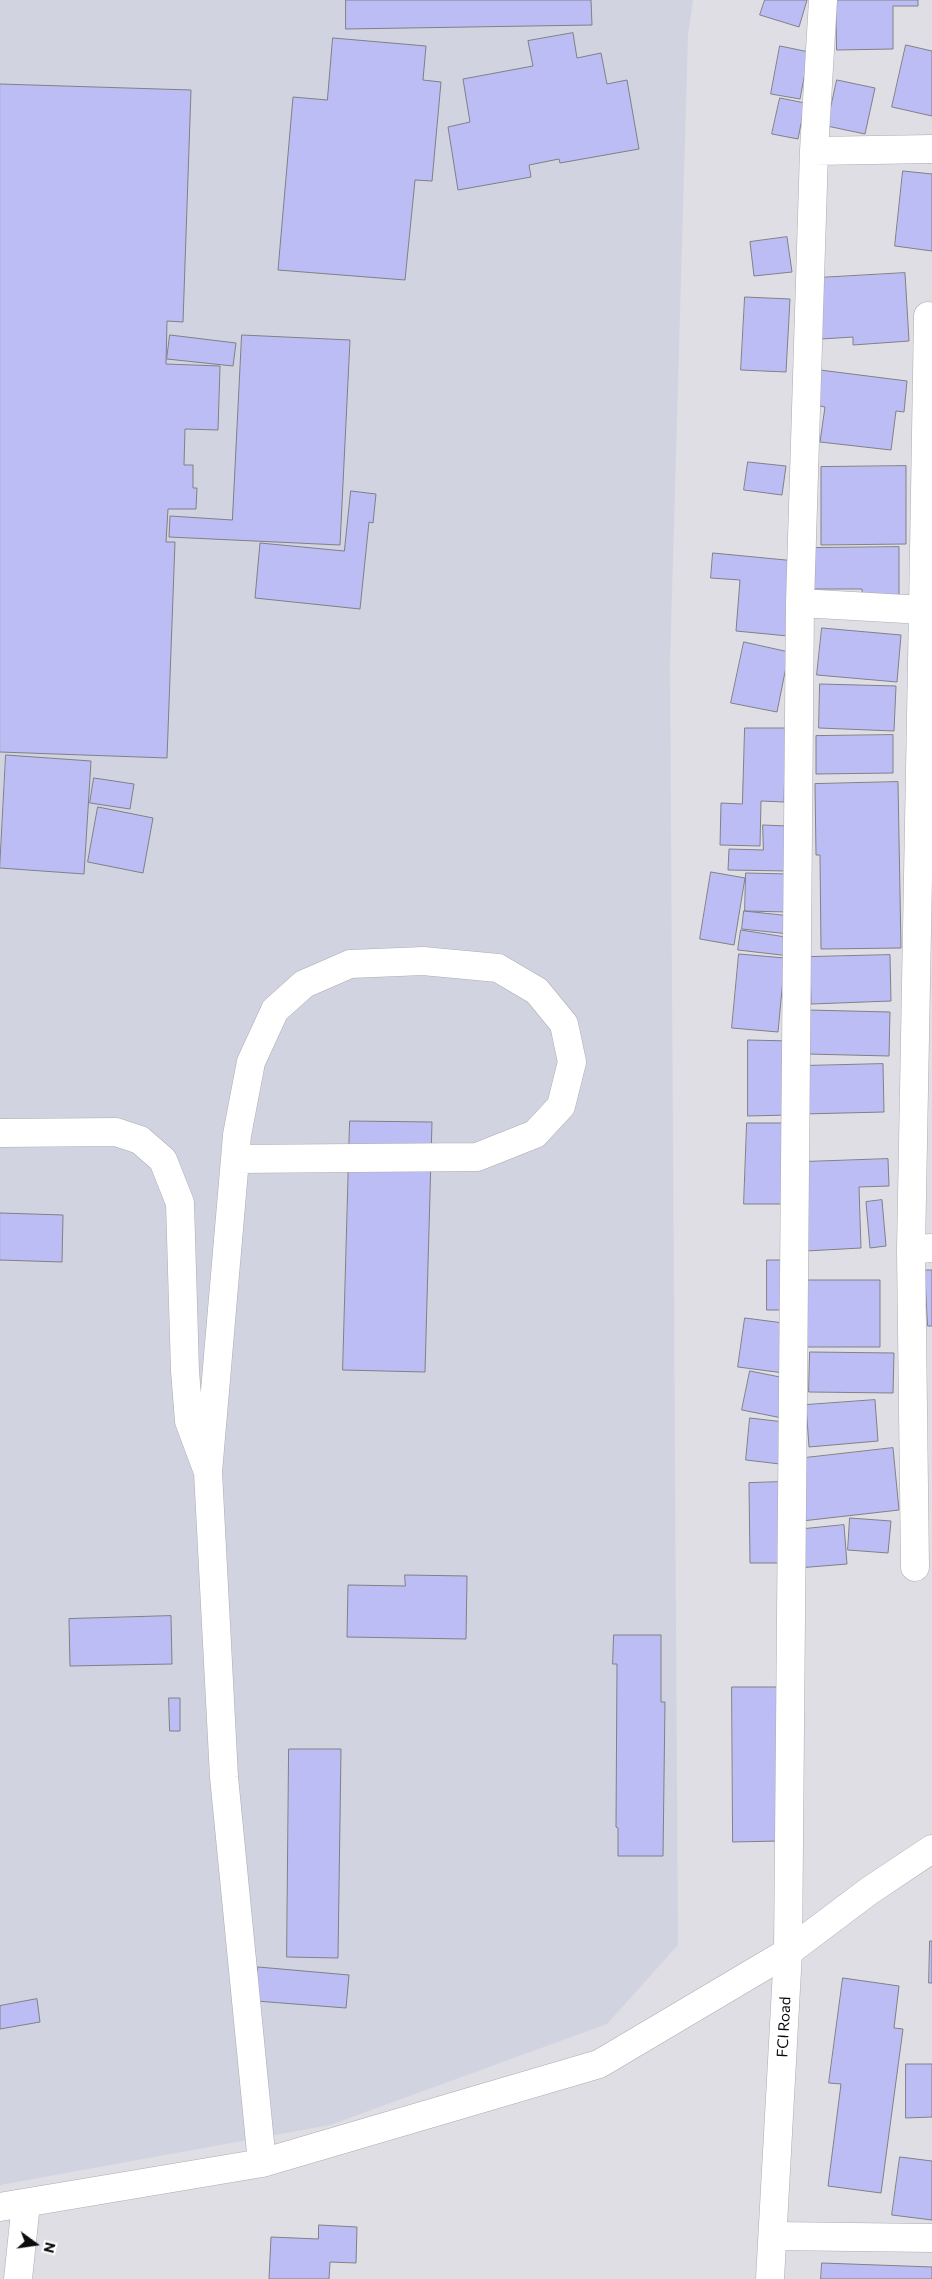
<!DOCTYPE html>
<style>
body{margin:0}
#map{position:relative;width:932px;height:2279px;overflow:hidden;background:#dedee4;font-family:Commissioner,sans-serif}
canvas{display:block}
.north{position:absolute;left:10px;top:2219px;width:50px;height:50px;-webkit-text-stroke:4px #fff;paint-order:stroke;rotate:104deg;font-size:14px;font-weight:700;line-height:20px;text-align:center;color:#0c0c0e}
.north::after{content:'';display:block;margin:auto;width:18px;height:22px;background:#0c0c0e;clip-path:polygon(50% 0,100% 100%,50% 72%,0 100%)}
</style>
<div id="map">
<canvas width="932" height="2279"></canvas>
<div class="north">N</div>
</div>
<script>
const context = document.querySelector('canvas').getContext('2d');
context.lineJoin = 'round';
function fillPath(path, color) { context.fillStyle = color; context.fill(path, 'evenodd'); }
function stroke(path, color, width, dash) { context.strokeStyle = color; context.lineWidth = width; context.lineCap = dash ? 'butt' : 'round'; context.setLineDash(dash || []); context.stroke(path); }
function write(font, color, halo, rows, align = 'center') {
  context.font = font + ' Commissioner,sans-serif'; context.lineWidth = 4.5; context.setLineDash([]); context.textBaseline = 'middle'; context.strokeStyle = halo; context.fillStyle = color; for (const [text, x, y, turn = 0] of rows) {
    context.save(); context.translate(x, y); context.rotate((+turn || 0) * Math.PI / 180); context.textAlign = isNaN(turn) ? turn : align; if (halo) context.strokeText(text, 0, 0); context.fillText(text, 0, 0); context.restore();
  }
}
const built = new Path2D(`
 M0,0H693L688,35L670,663L678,1945L607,2024L330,2125L0,2185Z`);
const building = new Path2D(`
 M346,0H591L592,25L346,29Z
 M765,0H807L799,27L760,15Z
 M836,0H918V6H893V49L837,50Z
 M573,33L577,58L601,53L607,84L627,80L639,149L560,163L559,159L529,165L531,177L458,190L448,127L470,122L463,79L533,66L528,41Z
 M333,38L426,46L423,80L441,82L432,181L415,180L405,280L278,270L293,97L327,100Z
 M906,45L932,51V116L892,107Z
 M780,46L809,52L800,99L771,94Z
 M837,80L875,88L865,134L827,126Z
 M0,84L191,90L183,322L167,321L166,364L220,366L218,430L185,429L184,465H193V488H197L196,509H168L166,542H175L167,758L0,752Z
 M780,98L805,103L798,139L772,134Z
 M903,171L932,174V251L895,246Z
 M787,237L792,272L754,276L750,242Z
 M905,273L909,341L853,345V337L821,339L817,278Z
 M745,297L790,299L786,372L741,370Z
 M170,335L236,343L233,366L167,359Z
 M242,335L350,340L340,545L169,537L170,516L232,520Z
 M820,370L907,381L904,412L896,411L891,450L820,442L825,407L815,405Z
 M748,462L786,466L782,495L744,490Z
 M906,466V544L821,545V467Z
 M351,491L376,494L373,523L369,522L360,609L255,598L260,543L344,551Z
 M899,547V602H863L862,589H813V548Z
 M713,553L796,561L788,636L736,631L740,580L711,578Z
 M822,628L901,635L897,682L817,675Z
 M744,642L789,652L777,712L731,703Z
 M820,684L896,686L894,731L819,728Z
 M745,728H786L784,802L761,801L760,846L720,845L721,803L742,804Z
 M893,735V773L816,774V736Z
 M6,755L91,761L84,874L0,868Z
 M94,778L134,784L130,809L90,803Z
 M898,782L901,948L821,949L820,855H816L815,784Z
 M98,807L153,818L143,873L88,862Z
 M763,825L787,826V871L728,870L729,849L763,850Z
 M711,872L745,878L734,945L700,939Z
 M746,873L789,874L788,912L745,911Z
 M744,911L791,916L789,934L742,929Z
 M741,930L792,938L790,956L738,950Z
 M739,954L785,958L778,1032L732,1028Z
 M890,955L891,1001L811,1004L810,957Z
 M809,1010L890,1012L889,1056L807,1054Z
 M748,1040L791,1041L790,1115L748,1116Z
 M883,1064L884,1112L803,1114L802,1066Z
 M350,1121L432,1122L425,1372L343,1370Z
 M747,1123H790L788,1204H744Z
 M888,1159L889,1186L859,1187L861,1248L806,1251L803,1162Z
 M882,1200L886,1246L870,1248L866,1202Z
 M0,1213L63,1215L62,1262L0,1260Z
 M767,1260H787V1310H767Z
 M925,1270H932V1326H928Z
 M806,1280H880V1347H805Z
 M745,1318L791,1324L784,1373L738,1367Z
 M810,1352L894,1353L893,1393L809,1392Z
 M750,1371L790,1379L782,1418L742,1410Z
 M875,1400L878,1441L809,1447L806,1405Z
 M750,1418L784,1422L780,1464L746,1460Z
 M893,1448L899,1510L802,1521L796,1459Z
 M782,1482L783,1563H750L749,1483Z
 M850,1518L891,1521L888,1553L848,1550Z
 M844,1525L847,1564L798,1568L795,1530Z
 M405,1575L467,1576L466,1639L347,1637L348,1585L405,1586Z
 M171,1616L172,1664L70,1666L69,1619Z
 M614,1635H661V1702H665L663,1856H618V1828L616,1827L617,1664H613Z
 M732,1687H778L779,1841L733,1842Z
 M169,1698H180V1731H170Z
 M289,1749H341L338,1958L287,1957Z
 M930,1941H932V1983H929Z
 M258,1967L349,1975L346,2008L256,2001Z
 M843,1978L899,1986L894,2028L903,2029L881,2193L828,2186L841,2084L829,2083Z
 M37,1999L40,2022L0,2029V2006Z
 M906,2064H932V2117L906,2118Z
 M900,2157L932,2161V2220L892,2215Z
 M319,2225L357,2227L356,2263L330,2262L329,2279H269L271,2237L318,2239Z
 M822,2263L932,2267V2279H821Z`);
const minor = new Path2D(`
 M814,151L932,149
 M800,603L923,610L928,316
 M0,1133L116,1132L140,1140L163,1160L180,1203L185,1371L189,1421L208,1472L224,1777L262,2163
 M911,1250L923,610H932
 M208,1472L235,1159L237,1135L251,1062L275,1010L304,984L350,964L423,961L498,968L537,991L564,1024L572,1062L561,1106L535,1134L477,1157L235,1159
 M915,1567L911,1250L932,1248
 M0,2207L262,2163L599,2064L788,1952L800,603L814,151L823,0
 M773,2236L932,2238
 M18,2279L26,2203`);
const tertiary = new Path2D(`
 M770,2279L788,1952L869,1891L932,1849`);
const streetNames = [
 ["FCI Road",784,2027,-87]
];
fillPath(built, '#d2d3e1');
fillPath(building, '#bcbdf5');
stroke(building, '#808086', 1);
stroke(minor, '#abacb2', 29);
stroke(tertiary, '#abacb2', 29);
stroke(minor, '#fff', 28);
stroke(tertiary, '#fff', 28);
write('15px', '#0c0c0e', '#fff', streetNames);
</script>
